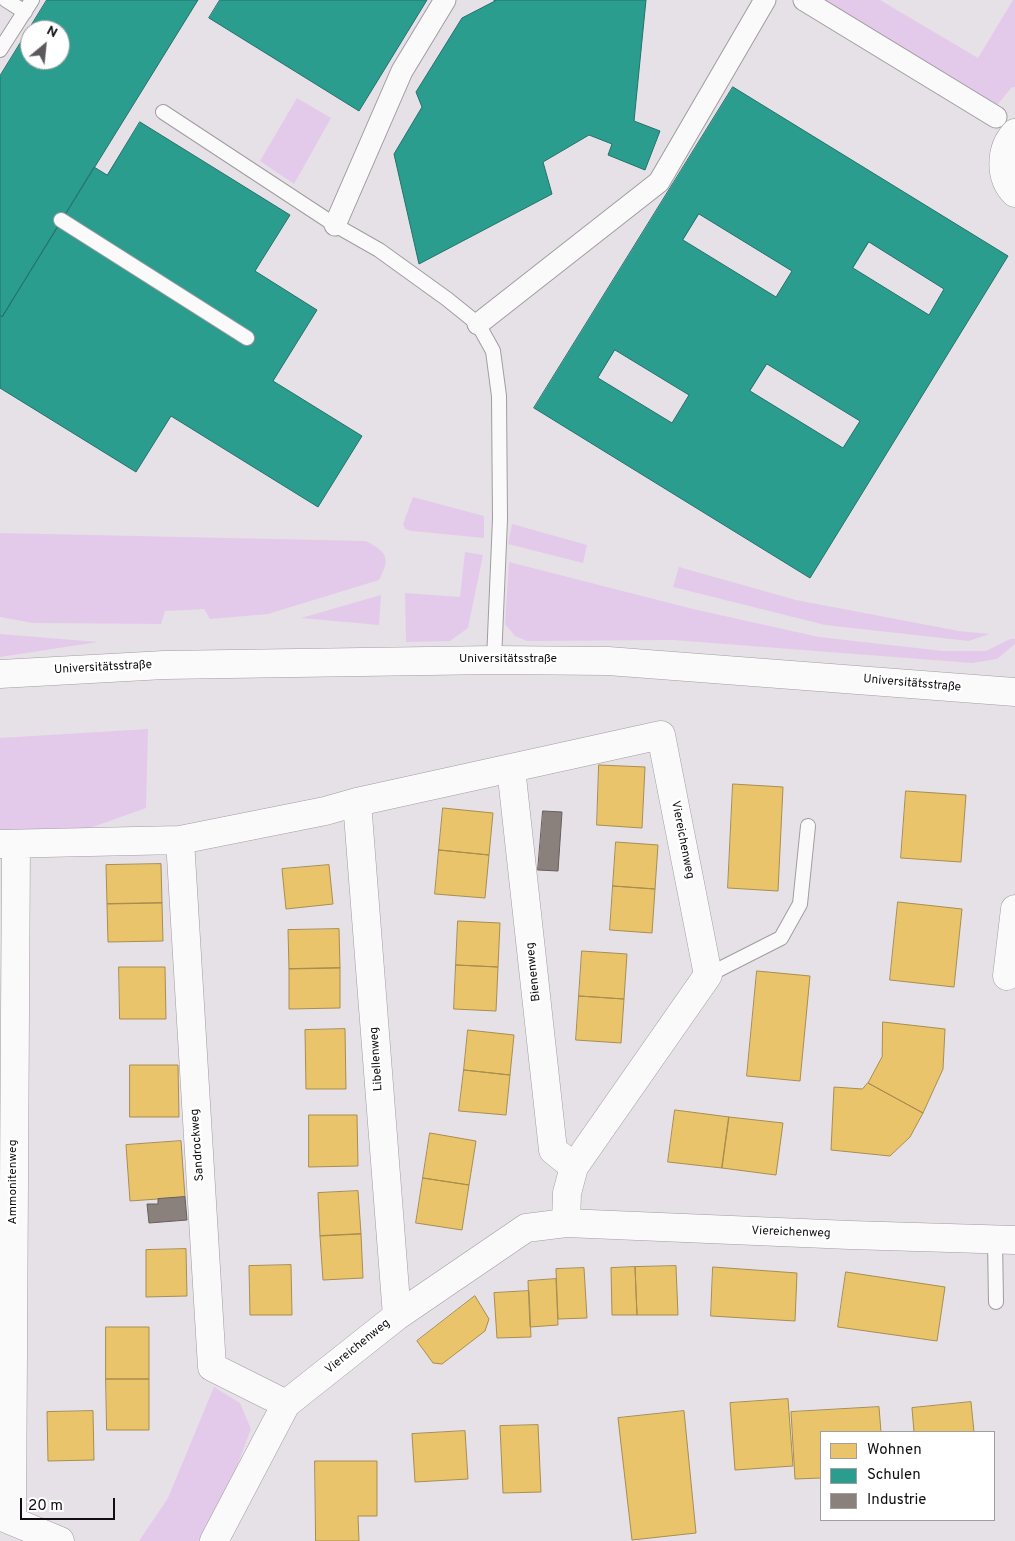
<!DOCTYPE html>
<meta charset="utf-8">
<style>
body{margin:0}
#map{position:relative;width:1015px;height:1541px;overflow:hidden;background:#e6e1e6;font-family:Overpass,sans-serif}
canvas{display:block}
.legend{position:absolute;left:820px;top:1431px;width:175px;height:90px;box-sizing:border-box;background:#fff;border:1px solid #a09fa0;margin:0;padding:6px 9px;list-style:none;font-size:15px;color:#110e12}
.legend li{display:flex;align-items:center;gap:10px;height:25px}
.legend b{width:25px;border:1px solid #a09fa0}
.north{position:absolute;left:20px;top:20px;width:50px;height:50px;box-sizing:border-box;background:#fff;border:1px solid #a09fa0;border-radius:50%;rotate:28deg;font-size:14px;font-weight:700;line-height:20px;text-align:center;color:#110e12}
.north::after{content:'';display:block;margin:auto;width:18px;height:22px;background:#5c585c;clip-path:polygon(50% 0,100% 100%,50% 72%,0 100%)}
.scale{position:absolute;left:20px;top:1498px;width:95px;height:22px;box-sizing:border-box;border:2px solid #110e12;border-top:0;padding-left:6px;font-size:15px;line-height:18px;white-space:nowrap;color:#110e12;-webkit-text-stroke:4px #fff;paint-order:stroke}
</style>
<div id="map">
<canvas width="1015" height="1541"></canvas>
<ul class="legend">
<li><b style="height:14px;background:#e9c46a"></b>Wohnen</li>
<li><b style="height:14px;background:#2a9d8f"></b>Schulen</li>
<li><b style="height:14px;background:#8a817c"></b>Industrie</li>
</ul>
<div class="north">N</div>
<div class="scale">20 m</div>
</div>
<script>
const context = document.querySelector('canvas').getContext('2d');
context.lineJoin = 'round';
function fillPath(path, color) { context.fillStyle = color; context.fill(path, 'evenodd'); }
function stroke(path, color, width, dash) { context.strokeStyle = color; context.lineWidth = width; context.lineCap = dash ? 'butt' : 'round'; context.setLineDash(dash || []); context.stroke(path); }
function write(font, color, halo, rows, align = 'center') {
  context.font = font + ' Overpass,sans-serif'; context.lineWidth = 5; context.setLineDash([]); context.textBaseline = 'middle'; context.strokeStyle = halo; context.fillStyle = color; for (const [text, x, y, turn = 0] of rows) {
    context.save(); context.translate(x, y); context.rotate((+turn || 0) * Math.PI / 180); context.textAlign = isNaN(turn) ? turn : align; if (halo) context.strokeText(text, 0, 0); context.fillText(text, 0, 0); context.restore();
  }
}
const green = new Path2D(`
 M817,0H880L978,58L1013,0H1015V87L1011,88L994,109Z
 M297,98L331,118L294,184L260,161Z
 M413,497L484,516V538L412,531L405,529L403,524Z
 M512,524L587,545L583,563L508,544Z
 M0,533L366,541C387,552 391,558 379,580L268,614L210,619L204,609L165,611L161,624L33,623L0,617Z
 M465,552L483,555L468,628L450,641L406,642L405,593L460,597Z
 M509,562L693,609L819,637L943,651H986L1010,639H1015V644L997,659L972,663L673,640L527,641L515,636L505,624Z
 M679,567L796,600L959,631L989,634L969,641L825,625L673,587Z
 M381,595L379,625L301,618Z
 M0,634L98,642L0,657Z
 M148,729L146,808L70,835L0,836V738Z
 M214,1387L240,1403L251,1429L222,1506L198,1541H139L168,1498Z`);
const homes = new Path2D(`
 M599,765L645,767L642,828L597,825Z
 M733,784L783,787L778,891L728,888Z
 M906,791L966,795L961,862L901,858Z
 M443,808L493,813L489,855L439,850Z
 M616,842L658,845L655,889L613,886Z
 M439,850L489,855L485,898L435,894Z
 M161,864L162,903L107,904L106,865Z
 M329,865L333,904L286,909L282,869Z
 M613,886L655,889L652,933L610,930Z
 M898,902L962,909L954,987L890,980Z
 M162,903L163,941L108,942L107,904Z
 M458,921L500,923L498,967L456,965Z
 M339,929L340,968L289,969L288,930Z
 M582,951L627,954L624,999L579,996Z
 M456,965L498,967L496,1011L454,1009Z
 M119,967H165L166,1019H120Z
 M340,968V1008L289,1009V969Z
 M757,971L810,976L800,1081L747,1076Z
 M579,996L624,999L621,1043L576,1040Z
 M883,1022L945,1029L943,1069L923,1113L868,1083L882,1057Z
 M345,1029L346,1089H306L305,1030Z
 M468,1030L514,1035L510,1075L464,1070Z
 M130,1065H178L179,1117H130Z
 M464,1070L510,1075L506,1115L459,1111Z
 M868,1083L923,1113L910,1137L890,1156L831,1150L834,1087L862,1089Z
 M675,1110L729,1117L722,1168L668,1162Z
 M309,1115H357L358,1166L309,1167Z
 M729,1117L783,1123L776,1175L722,1168Z
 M430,1133L476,1141L469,1185L423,1178Z
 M181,1141L185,1197L130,1201L126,1145Z
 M423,1178L469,1185L462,1230L416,1223Z
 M358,1191L361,1234L320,1236L318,1193Z
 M361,1234L363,1278L323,1280L320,1236Z
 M186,1249L187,1296L146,1297V1250Z
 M291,1265L292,1315H250L249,1266Z
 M676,1266L678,1315H637L635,1267Z
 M635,1267L637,1315H612L611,1268Z
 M713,1267L797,1273L795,1321L711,1316Z
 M584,1268L587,1318L558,1319L556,1269Z
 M846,1272L945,1287L937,1341L838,1327Z
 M556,1279L558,1325L530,1327L528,1281Z
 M529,1291L531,1337L497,1338L494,1293Z
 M475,1296L489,1319L485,1331L442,1364L433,1363L417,1341Z
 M106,1327H149V1379H106Z
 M106,1379H149V1430H107Z
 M788,1399L793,1466L735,1470L730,1403Z
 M971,1402L974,1432H914L912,1408Z
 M879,1407L881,1432H821V1478L795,1479L791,1412Z
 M93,1411L94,1460L48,1461L47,1412Z
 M684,1411L696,1533L632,1540L618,1418Z
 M538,1425L541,1492L503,1493L500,1426Z
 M465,1431L468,1479L415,1482L412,1434Z
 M315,1461H377V1516H358L359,1541H316Z`);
const schools = new Path2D(`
 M47,0H198L2,317L0,315V76ZM30,30H60V60H30Z
 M220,0H427L359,111L209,18Z
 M494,0H646L634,121L660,131L645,170L608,155L612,144L589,135L543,162L552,194L419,264L394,154L422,107L416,92L462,18L495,1Z
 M733,87L1008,256L810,578L534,408ZM699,214L792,271L776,297L683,240ZM869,242L944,289L929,315L853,268ZM615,350L689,395L672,423L598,378ZM767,364L860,421L843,448L750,391Z
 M140,122L290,215L255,271L317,310L273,381L362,436L318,507L171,416L136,472L0,388V315L2,317L94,167L107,175Z`);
const industry = new Path2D(`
 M543,811L562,812L558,871L538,870Z
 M185,1197L187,1220L149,1223L147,1204H158V1199Z`);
const service = new Path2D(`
 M6,0L25,12
 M0,50L32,0
 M163,112L335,225L379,250L447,299L478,324L493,351L499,396L500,519L494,660
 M61,220L247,338
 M708,975L781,938L800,904L808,826
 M995,1240L996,1302`);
const pedestrian = new Path2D(`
 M804,0L996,117
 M335,225L402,71L445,0
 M478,324L659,182L765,0`);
const minor = new Path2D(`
 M1015,133C1000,149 999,177 1015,193
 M511,768L553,1150L574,1167
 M357,802L397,1316
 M180,840L212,1367L286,1404
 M0,844L180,840L325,811L357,802L661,735L708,975L574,1167L567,1193L566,1223
 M1007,976L1015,909
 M0,1516L60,1541
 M12,1521L16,844
 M214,1541L286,1404L397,1316L526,1228L566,1223L850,1235L1015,1240`);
const tertiary = new Path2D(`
 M0,674L164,665L494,660L608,661L1015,692`);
const streetNames = [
 ["Universitätsstraße",508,660],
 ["Universitätsstraße",103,668,-3],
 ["Universitätsstraße",912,684,5],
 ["Viereichenweg",682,840,79],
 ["Bienenweg",534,972,-96],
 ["Libellenweg",377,1059,-94],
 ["Sandrockweg",198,1145,-94],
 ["Ammonitenweg",14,1182,-90],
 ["Viereichenweg",791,1233,2],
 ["Viereichenweg",358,1347,-39]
];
fillPath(green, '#e4caea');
fillPath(homes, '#e9c46a');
stroke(homes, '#a88d50', 1);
fillPath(schools, '#2a9d8f');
stroke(schools, '#22726a', 1);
fillPath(industry, '#8a817c');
stroke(industry, '#665e5c', 1);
stroke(service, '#a09ca0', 16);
stroke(pedestrian, '#a09ca0', 23);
stroke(minor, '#a09ca0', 29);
stroke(tertiary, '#a09ca0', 29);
stroke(service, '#fbfafb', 14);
stroke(pedestrian, '#fbfafb', 21);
stroke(minor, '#fbfafb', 28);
stroke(tertiary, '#fbfafb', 28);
write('12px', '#110e12', '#fff', streetNames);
</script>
